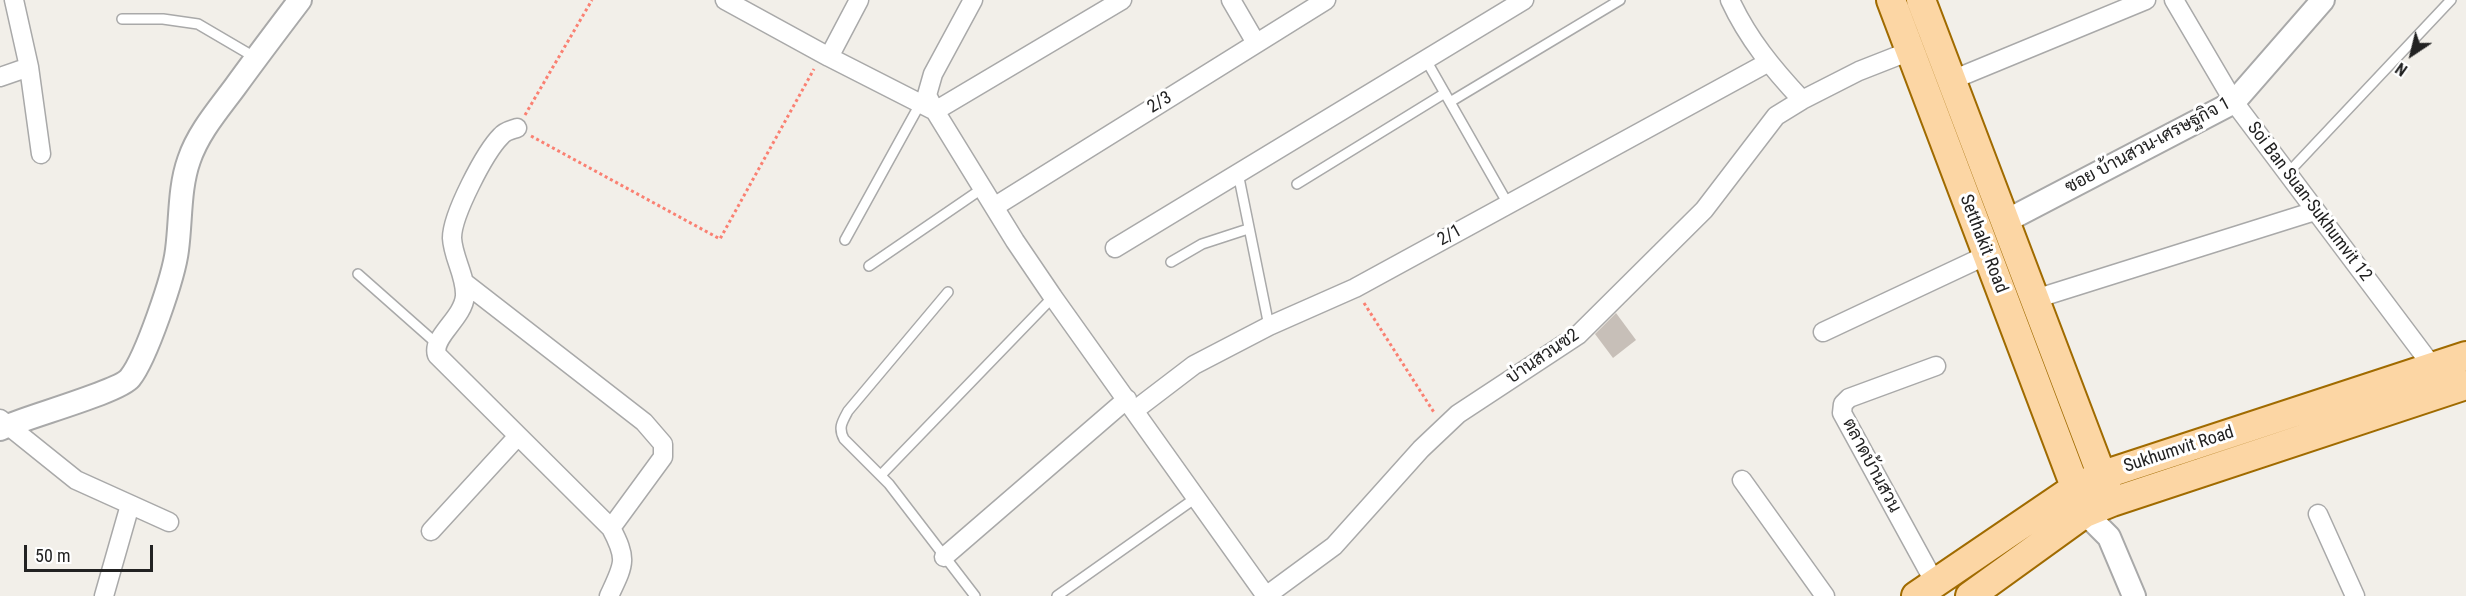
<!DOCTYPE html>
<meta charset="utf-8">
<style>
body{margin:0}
#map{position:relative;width:2466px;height:596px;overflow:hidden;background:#f2efe9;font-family:"Roboto Condensed",sans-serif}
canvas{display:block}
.north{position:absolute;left:2382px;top:24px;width:60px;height:60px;-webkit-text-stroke:4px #fff;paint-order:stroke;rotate:215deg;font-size:16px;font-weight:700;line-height:24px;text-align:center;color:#222}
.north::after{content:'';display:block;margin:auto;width:21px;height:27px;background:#222;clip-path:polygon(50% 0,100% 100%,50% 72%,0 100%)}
.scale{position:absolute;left:24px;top:545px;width:129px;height:27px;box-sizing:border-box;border:3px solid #222;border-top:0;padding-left:8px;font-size:18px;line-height:21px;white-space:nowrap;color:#222;-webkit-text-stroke:4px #fff;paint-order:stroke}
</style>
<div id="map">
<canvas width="2466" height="596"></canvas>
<div class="north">N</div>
<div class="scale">50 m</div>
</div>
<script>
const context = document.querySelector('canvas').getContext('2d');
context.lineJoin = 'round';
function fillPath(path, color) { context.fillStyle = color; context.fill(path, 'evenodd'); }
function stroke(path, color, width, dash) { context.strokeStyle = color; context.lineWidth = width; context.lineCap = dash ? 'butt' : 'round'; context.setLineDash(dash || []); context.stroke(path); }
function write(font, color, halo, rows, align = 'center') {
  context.font = font + ' "Roboto Condensed",Sarabun,sans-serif'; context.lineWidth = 6; context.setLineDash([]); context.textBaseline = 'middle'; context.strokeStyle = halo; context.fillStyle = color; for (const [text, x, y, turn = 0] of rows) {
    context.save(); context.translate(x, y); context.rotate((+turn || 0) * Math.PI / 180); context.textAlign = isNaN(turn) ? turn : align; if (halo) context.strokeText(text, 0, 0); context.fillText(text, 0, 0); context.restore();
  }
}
const building = new Path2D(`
 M1616,313L1636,340L1613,358L1595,334Z`);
const path = new Path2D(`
 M525,115L592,0
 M531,136L720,239L814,69
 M1364,303L1435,414`);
const service = new Path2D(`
 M122,19H163L198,24L256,58
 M1426,60L1508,204
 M1450,102L1620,0
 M1238,173L1269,326
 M2287,174L2451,0
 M1297,184L1445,93
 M845,240L920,104
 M1171,262L1202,244L1248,229
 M869,266L983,188
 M358,274L436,343
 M948,292L848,411C842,422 838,428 844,439L889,484L975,596
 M881,475L1053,297
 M1057,596L1197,497`);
const minor = new Path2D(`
 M14,0L29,67L41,154
 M725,0L829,57L935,111
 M973,0L933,74L927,95L935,111L1015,241L1053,297L1266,596
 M1231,0L1256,43
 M1730,0C1748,39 1773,69 1802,100
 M2174,0L2234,102L2433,367
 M829,57L859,0
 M0,77L29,67
 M1952,80L2146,0
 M935,111L1122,0
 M517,128C511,130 505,131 501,136C485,152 452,215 452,238C453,258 466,276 465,296C463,319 431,337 437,355L611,528C628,560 624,564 609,596
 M994,207L1326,0
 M1115,248L1524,0
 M465,283L644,422L663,444V457L611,528
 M2035,299L2315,211
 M1823,332L1987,255
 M1135,410L1194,365L1269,326L1355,288L1767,63
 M0,419L76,480L169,522
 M1742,480L1825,596
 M2318,514L2355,596
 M431,531L518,436
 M944,557L1127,399
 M1935,583L1842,413L1843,404L1849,398L1936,366
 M104,596L130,505
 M1266,596L1334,546L1421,449L1458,414L1578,335L1704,210L1776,116L1802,100L1859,71L1910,51`);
const tertiary = new Path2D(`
 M2006,221L2234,102L2323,0
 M0,429C25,417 119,392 130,378C146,358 174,276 177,250C181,220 179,188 189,160C198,133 218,110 235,87C256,58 278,29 300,0
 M2085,513L2109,537L2134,596`);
const primary = new Path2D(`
 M1891,0L2085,513
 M1921,0L2108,492
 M1916,596L2075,488L2103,475L2466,356
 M1970,596L2085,513L2112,502L2466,385`);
const streetNames = [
 ["2/3",1160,103,-32],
 ["ซอย บ้านสวน-เศรษฐกิจ 1",2148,146,-28],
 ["Soi Ban Suan-Sukhumvit 12",2309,202,53],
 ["2/1",1450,236,-29],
 ["Setthakit Road",1983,244,69],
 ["บ่านสวนซ2",1543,357,-34],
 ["Sukhumvit Road",2179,450,-18],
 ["ตลาดบ้านสวน",1871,466,62]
];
fillPath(building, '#c7bfb8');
stroke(service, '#a9a9a9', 12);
stroke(minor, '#a9a9a9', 21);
stroke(tertiary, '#a9a9a9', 26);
stroke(primary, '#a06b00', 32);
stroke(path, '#fa8072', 3, [3, 3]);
stroke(service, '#fff', 9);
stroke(minor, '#fff', 18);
stroke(tertiary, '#fff', 22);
stroke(primary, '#fcd6a4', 28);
write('18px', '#222', '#fff', streetNames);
</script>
